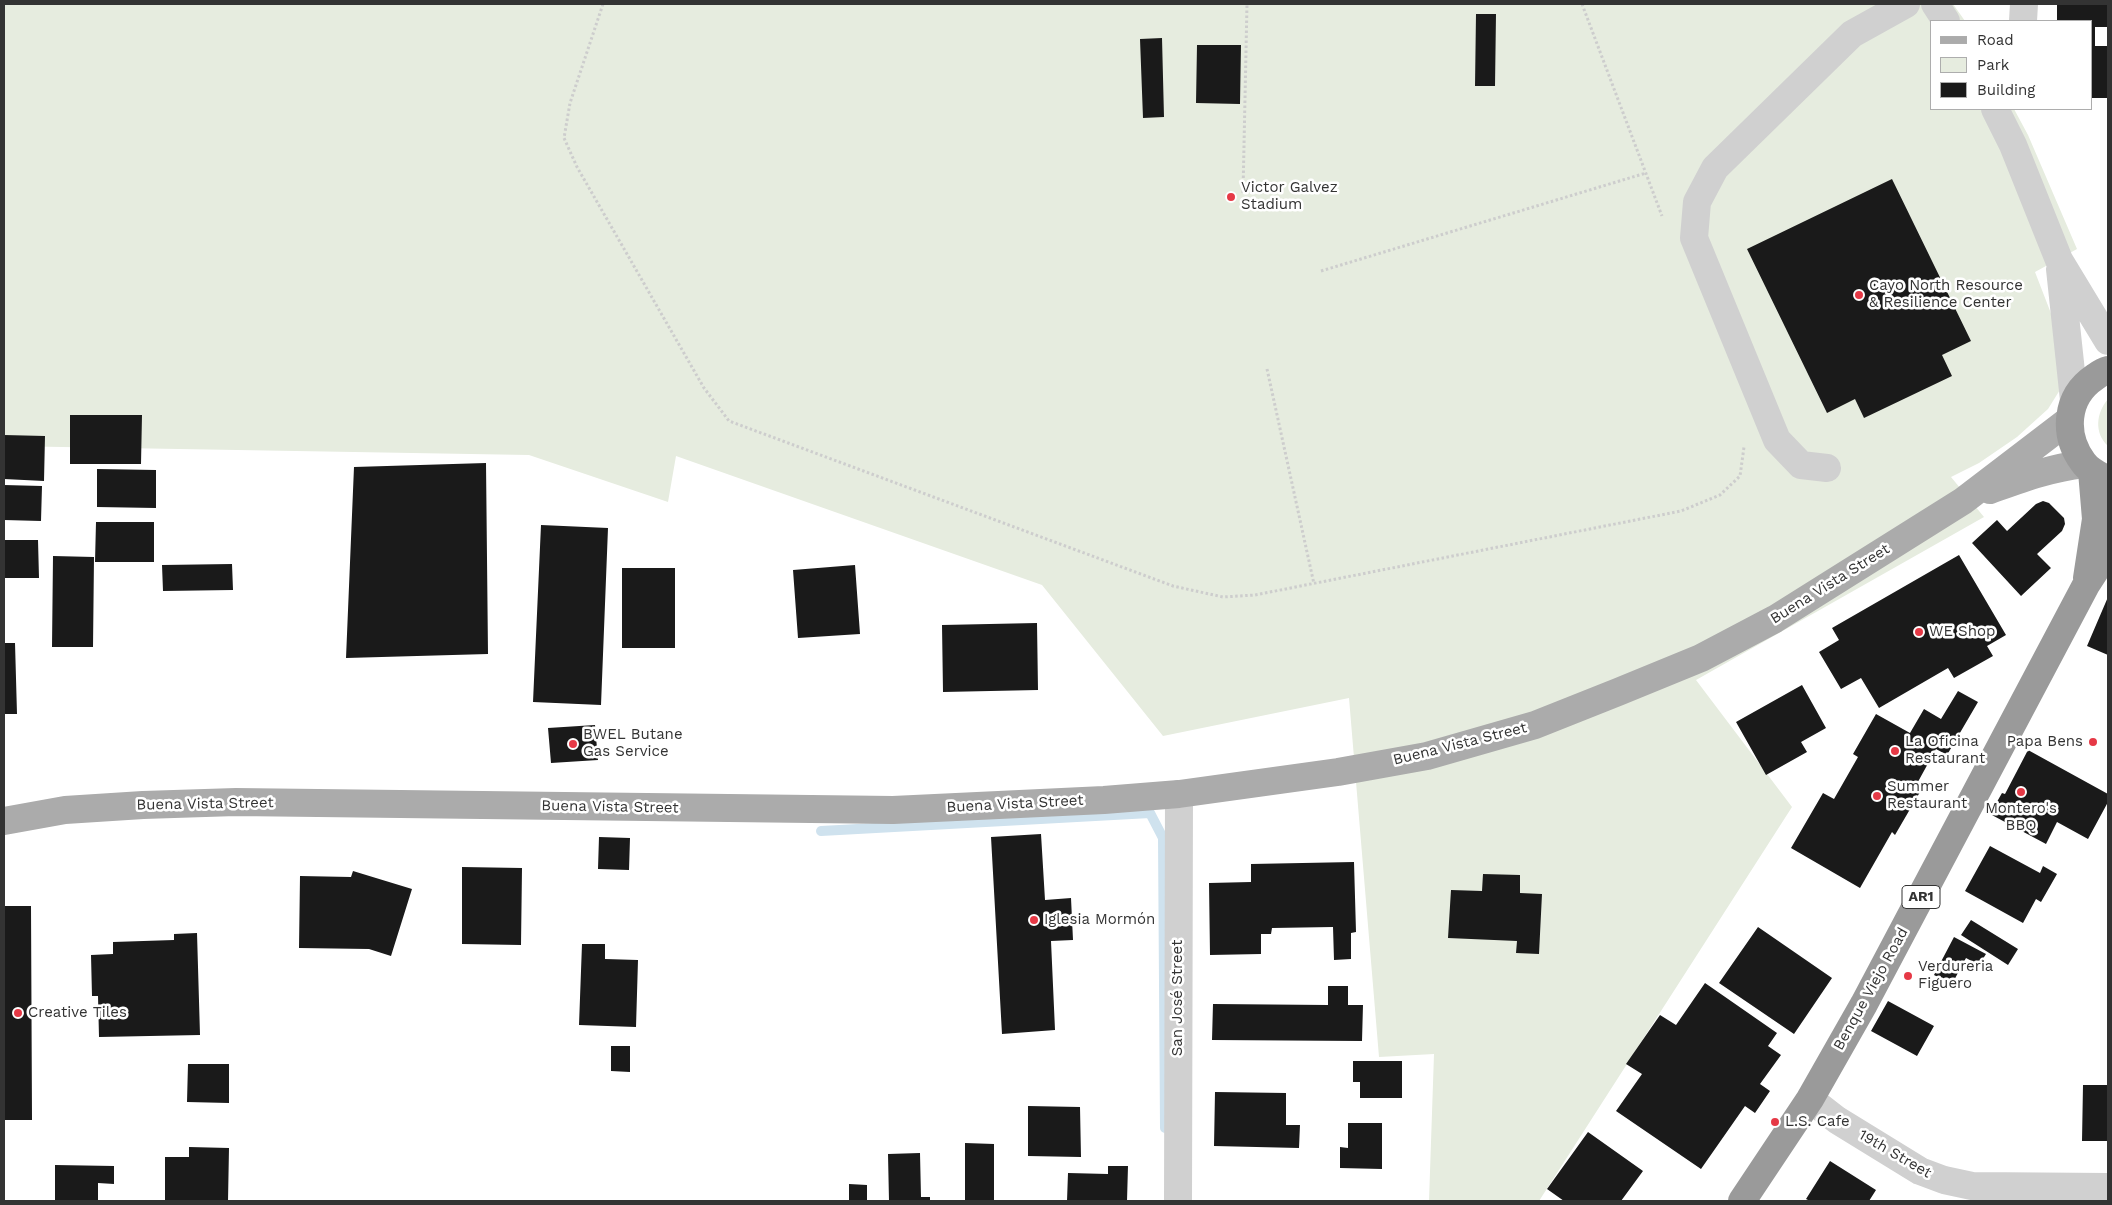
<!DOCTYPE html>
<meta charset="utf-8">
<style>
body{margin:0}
#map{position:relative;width:2112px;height:1205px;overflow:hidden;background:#fff;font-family:"Work Sans",sans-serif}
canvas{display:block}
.frame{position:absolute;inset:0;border:5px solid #333;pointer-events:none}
.legend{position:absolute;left:1930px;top:20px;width:162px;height:90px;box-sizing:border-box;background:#fff;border:1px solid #adadad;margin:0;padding:6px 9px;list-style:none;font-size:15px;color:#333}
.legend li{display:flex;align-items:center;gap:10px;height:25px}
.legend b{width:25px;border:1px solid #adadad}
</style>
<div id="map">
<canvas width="2112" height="1205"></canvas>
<div class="frame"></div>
<ul class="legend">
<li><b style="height:6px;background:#ababab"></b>Road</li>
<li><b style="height:14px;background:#e6ecdf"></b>Park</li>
<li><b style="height:14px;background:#1a1a1a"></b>Building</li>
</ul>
</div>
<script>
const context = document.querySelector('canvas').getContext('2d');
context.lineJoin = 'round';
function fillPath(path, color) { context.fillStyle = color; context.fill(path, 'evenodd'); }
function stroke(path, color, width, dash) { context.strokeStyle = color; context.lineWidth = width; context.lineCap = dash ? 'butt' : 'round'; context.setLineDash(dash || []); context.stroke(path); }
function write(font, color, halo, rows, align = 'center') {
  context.font = font + ' "Work Sans",sans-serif'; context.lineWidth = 5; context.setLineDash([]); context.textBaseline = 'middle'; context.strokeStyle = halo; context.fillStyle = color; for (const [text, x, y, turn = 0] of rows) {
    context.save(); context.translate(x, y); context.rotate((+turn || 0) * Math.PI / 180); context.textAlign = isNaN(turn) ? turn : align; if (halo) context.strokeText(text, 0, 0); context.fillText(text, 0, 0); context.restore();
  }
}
const green = new Path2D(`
 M4,4H1953L1965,21H1931V109H2014L2028,135L2077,249L2035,272L2057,329L2063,385L2048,409L2017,437L1979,463L1951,477L1984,517L1696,680L1792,807L1539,1201H1429L1434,1054L1379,1057L1349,698L1163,736L1042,585L676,456L668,502L529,455L4,446Z
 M2108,399V446C2094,433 2096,413 2108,399Z`);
const stream = new Path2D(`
 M821,831L1150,813L1163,838L1165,1128`);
const building = new Path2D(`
 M2057,4H2108V27H2095V46H2108V98H2091V21H2057Z
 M1476,14H1496L1495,86H1475Z
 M1162,38L1164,117L1143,118L1140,39Z
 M1197,45H1241L1240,104L1196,103Z
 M1892,179L1971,341L1942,355L1952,376L1864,418L1855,399L1827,413L1747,249Z
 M70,415H142L141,464H70Z
 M4,435L45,436L44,481L4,479Z
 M486,463L488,654L346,658L354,467Z
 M97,469L156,470V508L97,507Z
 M4,485L42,486L41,521L4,520Z
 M2043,501L2049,503L2064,518L2065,524L2062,531L2037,554L2051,568L2021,596L1972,543L1997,520L2007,531L2036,504Z
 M96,522H154V562H95Z
 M541,525L608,528L601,705L533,702Z
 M4,540H38L39,578H4Z
 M1959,555L2006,635L1987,646L1993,656L1954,678L1948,668L1879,708L1861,678L1841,689L1819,652L1839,640L1832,628Z
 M53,556L94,557L93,647H52Z
 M232,564L233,590L163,591L162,565Z
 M855,565L860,634L798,638L793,570Z
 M622,568H675V648H622Z
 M2108,597V655L2087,646Z
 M1037,623L1038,690L943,692L942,625Z
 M4,643H15L17,714H4Z
 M1802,685L1826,728L1801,742L1807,752L1766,775L1736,722Z
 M1958,691L1978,702L1947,755L1936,749L1914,789L1920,792L1895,835L1892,832L1860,888L1791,848L1823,793L1834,799L1858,757L1853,754L1876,714L1910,733L1924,709L1941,719Z
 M595,725L598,760L551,763L548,728Z
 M2028,750L2108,794V802L2088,839L2057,822L2046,844L1990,814L2002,793L2005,794Z
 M1041,834L1045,900L1071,898L1073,940L1051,941L1055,1030L1002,1034L991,837Z
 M599,837L630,838L629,870L598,869Z
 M1990,846L2040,873L2043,866L2057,874L2041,902L2036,899L2023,923L1965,891Z
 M1354,862L1356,932L1351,933V959L1334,960L1333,927L1272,928L1271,934H1261V954L1210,955L1209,883L1251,882V864Z
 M462,867L522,868L521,945L462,944Z
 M353,871L412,889L391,956L369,949L299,948L300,876L351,877Z
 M1483,874L1520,875V893L1542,894L1539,954L1516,953L1517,941L1448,938L1451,890L1482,891Z
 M4,906H31L32,1120H4Z
 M1971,920L2018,949L2008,965L1961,935Z
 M1758,927L1832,978L1794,1034L1719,983Z
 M197,933L200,1035L99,1037L98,996H92L91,955L113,954V942L174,940V934Z
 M1954,937L1986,954L1979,965L1966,958L1952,984L1934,975Z
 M582,944H605V959L638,960L636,1027L579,1025Z
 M1705,983L1777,1033L1768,1046L1781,1055L1760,1084L1770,1091L1755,1113L1745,1106L1701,1169L1616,1111L1642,1074L1626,1064L1660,1015L1676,1025Z
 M1328,986H1348V1005H1363L1362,1041L1212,1040L1213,1004L1328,1005Z
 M1888,1001L1934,1026L1917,1056L1871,1031Z
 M611,1046H630V1072L611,1071Z
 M1353,1061H1402V1098H1360V1082H1353Z
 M188,1064H229V1103L187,1102Z
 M2083,1085H2108V1141H2082Z
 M1215,1092L1286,1093V1125H1300L1299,1148L1214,1146Z
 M1028,1106L1080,1107L1081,1157L1028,1156Z
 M1348,1123H1382V1169L1340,1168V1147L1348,1148Z
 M1588,1132L1643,1171L1621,1201H1564L1547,1189Z
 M965,1143L994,1144V1201L965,1200Z
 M189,1147L229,1148L228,1201H165V1157H189Z
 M920,1153L921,1197H930V1201H889L888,1154Z
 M1830,1161L1876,1190L1869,1201H1810L1806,1199Z
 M55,1165L114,1166V1184L98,1183V1201H55Z
 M1108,1166H1128L1127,1201H1067L1068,1173L1108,1174Z
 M849,1184L867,1185V1201H849Z`);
const path = new Path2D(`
 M603,4L570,103L564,138L577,167L704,388L729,421L1173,586L1223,597L1255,595L1681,511L1720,495L1740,476L1744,447
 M1582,4L1662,216
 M1243,193L1247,4
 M1321,271L1646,173
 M1267,369L1314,584`);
const minor = new Path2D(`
 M1935,4L1946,21
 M2023,21L2024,4
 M1995,109L2013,145L2059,260L2108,341
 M2060,269L2074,400
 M1827,468L1801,465L1777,440L1694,238L1697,202L1715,168L1852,34L1906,4
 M1810,1099L1837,1120L1920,1171L1944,1180L1972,1186L2108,1187
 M1178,1201L1179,794`);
const major = new Path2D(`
 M1990,490C2021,479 2050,468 2083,464
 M4,821L65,810L143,805L236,802L893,810L1104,800L1179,794L1338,772L1427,756L1535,725L1618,692L1701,658L1775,619L1963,501L2069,420`);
const highway = new Path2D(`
 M2108,370C2103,371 2099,374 2095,377C2065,397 2063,435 2083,462C2089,471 2099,475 2108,480
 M2087,578L2096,519L2092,471
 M1742,1201L1810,1099L1864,1004L2086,585L2108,551`);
const markers = [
 [1231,197,5,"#e63946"],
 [1859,295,5,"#e63946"],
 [1919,632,5,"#e63946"],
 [2093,742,5,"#e63946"],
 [573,744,5,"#e63946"],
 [1895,751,5,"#e63946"],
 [2021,792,5,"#e63946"],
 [1877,796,5,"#e63946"],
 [1034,920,5,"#e63946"],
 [1908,976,5,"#e63946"],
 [18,1013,5,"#e63946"],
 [1775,1122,5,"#e63946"]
];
const shields = [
 [1921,897,38]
];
const shieldNames = [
 ["AR1",1921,897]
];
const poiNames = [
 ["Victor Galvez",1241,188],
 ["Stadium",1241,205],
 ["Cayo North Resource",1869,286],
 ["& Resilience Center",1869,303],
 ["WE Shop",1929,632],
 ["BWEL Butane",583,735],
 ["Gas Service",583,752],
 ["La Oficina",1905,742],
 ["Restaurant",1905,759],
 ["Papa Bens",2083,742,"right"],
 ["Summer",1887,787],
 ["Restaurant",1887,804],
 ["Montero's",2021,809,"center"],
 ["BBQ",2021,826,"center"],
 ["Iglesia Mormón",1044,920],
 ["Verdureria",1918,967],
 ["Figuero",1918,984],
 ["Creative Tiles",28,1013],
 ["L.S. Cafe",1785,1122]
];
const streetNames = [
 ["Buena Vista Street",1830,584,-32],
 ["Buena Vista Street",1460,744,-14],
 ["Buena Vista Street",205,804,-1],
 ["Buena Vista Street",1015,804,-3],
 ["Buena Vista Street",610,807,1],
 ["Benque Viejo Road",1871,989,-61],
 ["San José Street",1178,998,-90],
 ["19th Street",1895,1154,30]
];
fillPath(green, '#e6ecdf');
stroke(stream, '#cfe2ee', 10);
fillPath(building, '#1a1a1a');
stroke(path, '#cdcdcd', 3, [2.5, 2.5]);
stroke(minor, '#d0d0d0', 28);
stroke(major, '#ababab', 28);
stroke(highway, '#9a9a9a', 28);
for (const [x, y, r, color] of markers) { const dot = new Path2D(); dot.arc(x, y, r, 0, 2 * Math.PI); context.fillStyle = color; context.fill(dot); stroke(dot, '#fff', 2); }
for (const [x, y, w] of shields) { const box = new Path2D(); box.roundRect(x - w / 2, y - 11.5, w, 23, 4); context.fillStyle = '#fff'; context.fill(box); stroke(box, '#333', 1); }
write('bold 14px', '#333', null, shieldNames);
write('15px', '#333', '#fff', poiNames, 'left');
write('15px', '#333', '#fff', streetNames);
</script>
